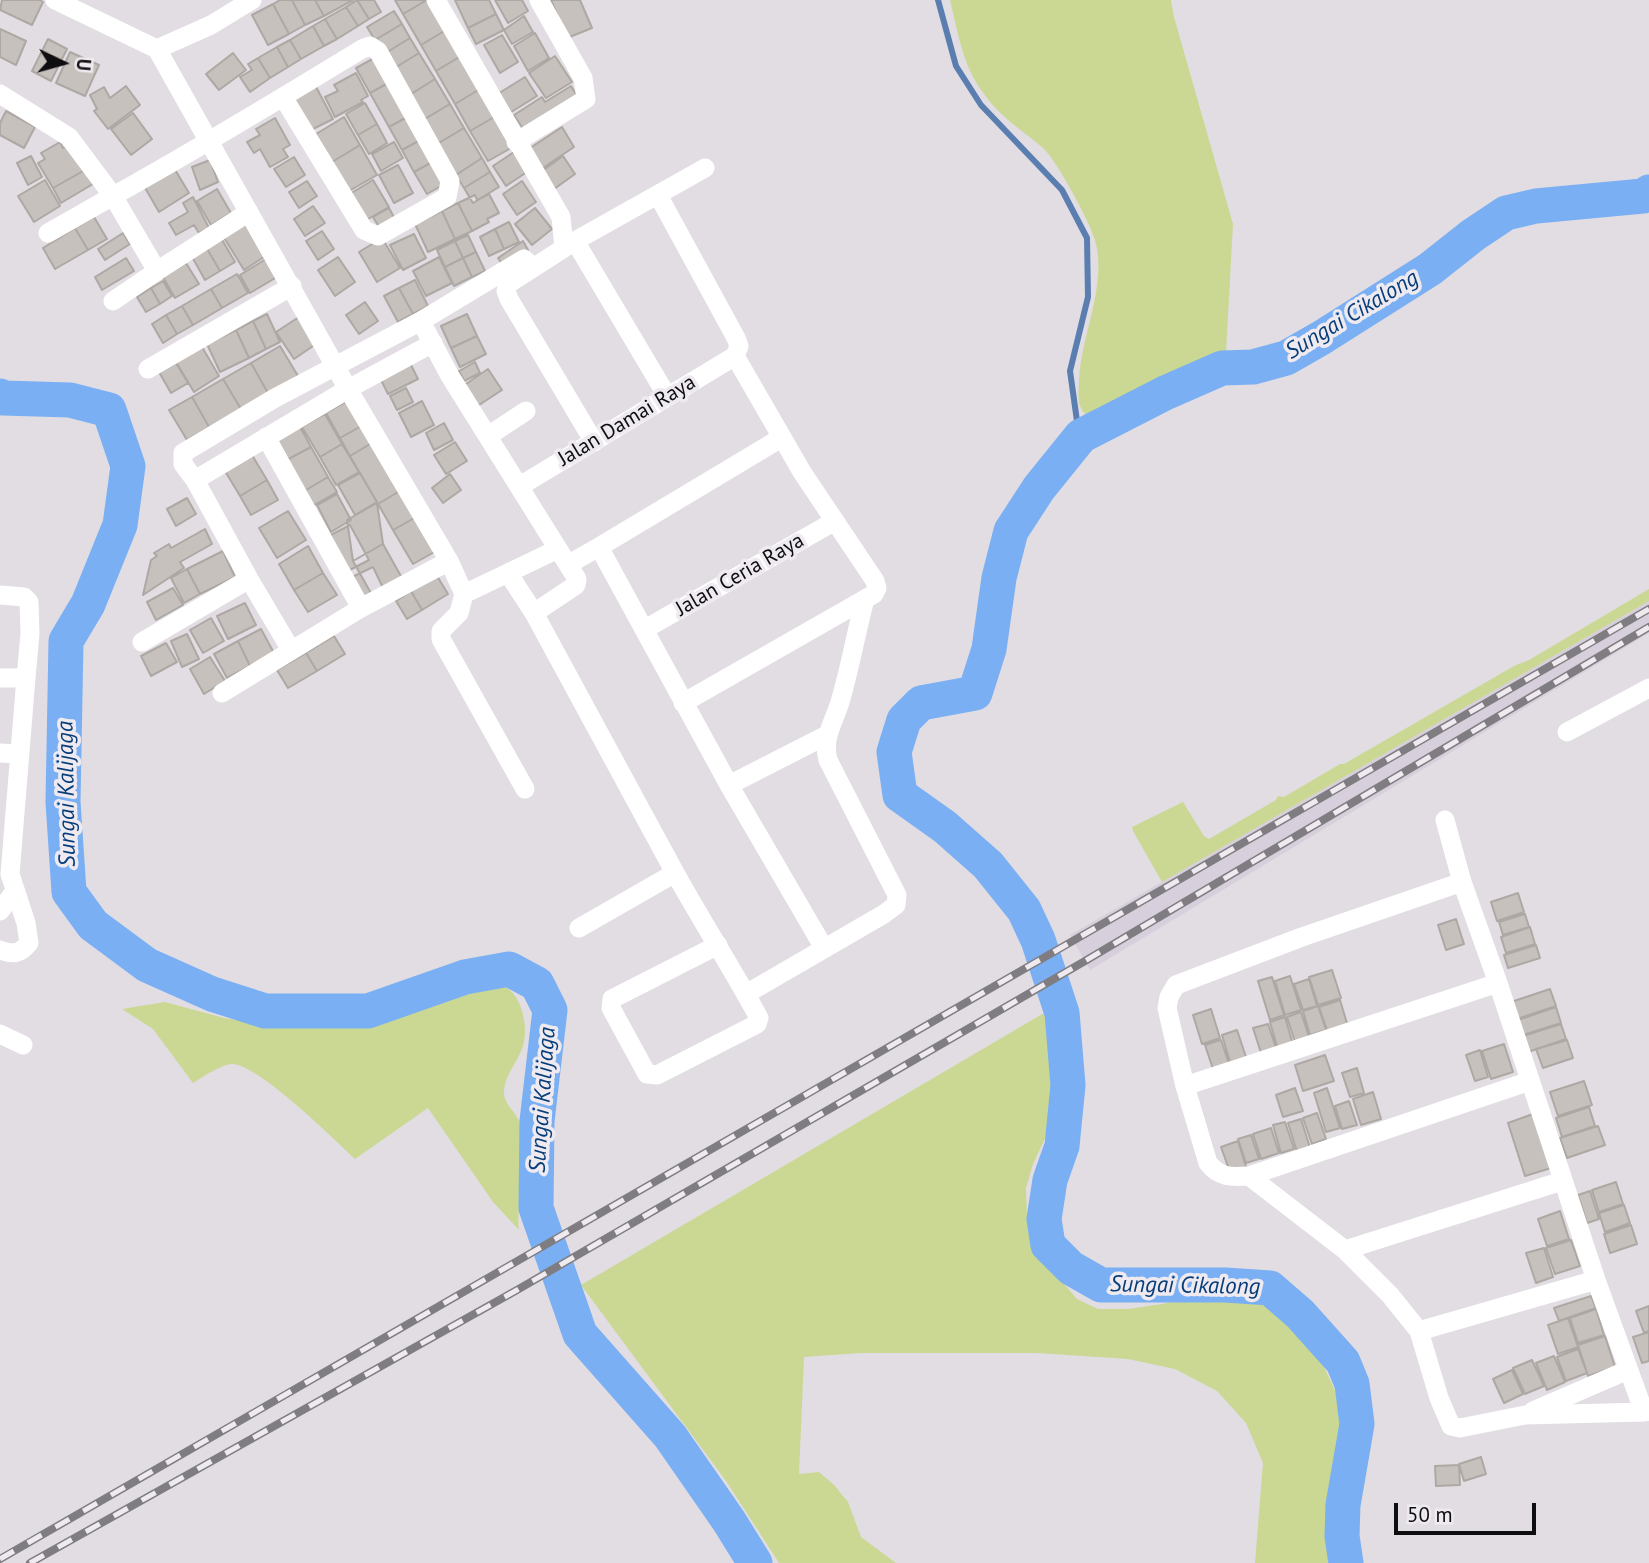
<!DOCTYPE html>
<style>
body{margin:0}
#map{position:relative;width:1649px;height:1563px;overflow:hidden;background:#e1dde3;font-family:"PT Sans",sans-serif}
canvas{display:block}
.north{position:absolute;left:28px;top:28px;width:70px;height:70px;-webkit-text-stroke:5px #eeeaf0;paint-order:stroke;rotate:95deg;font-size:19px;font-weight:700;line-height:28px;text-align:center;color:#0e0d0f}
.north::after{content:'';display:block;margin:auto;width:24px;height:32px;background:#0e0d0f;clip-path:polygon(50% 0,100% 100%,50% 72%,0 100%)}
.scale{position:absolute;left:1394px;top:1503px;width:142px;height:32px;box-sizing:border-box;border:4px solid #0e0d0f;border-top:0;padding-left:9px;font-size:21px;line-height:24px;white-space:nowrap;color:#0e0d0f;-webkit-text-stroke:5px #eeeaf0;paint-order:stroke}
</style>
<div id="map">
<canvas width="1649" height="1563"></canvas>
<div class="north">U</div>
<div class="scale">50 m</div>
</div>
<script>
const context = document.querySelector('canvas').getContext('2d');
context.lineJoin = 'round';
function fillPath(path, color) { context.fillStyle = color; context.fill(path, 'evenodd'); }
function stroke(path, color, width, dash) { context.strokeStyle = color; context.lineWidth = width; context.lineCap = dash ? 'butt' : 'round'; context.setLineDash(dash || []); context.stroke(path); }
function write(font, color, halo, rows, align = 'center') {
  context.font = font + ' "PT Sans",sans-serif'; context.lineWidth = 7; context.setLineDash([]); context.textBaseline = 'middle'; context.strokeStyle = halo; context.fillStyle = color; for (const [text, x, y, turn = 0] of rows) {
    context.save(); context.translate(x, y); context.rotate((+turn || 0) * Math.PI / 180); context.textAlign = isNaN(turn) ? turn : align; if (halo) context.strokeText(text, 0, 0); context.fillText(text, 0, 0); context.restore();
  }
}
const built = new Path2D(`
 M1649,601V633L1090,970L1070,935Z`);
const green = new Path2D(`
 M950,0H1171L1174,17L1233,224L1226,353C1180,373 1138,399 1092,419C1088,416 1083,413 1081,408C1077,401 1079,390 1079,382C1080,336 1108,286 1095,240C1090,222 1056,159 1043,148C1021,129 1001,118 984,94C963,67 958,33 950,0Z
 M1649,589V601L1162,882L1133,831L1132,827L1183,802L1204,836L1209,839L1276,800L1278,796L1284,797L1340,764H1344L1514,666L1529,660Z
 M479,983C486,983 495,983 501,985C522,992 529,1027 523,1046C518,1062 505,1074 504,1091C503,1103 513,1109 518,1119C522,1124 524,1133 526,1139C532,1170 515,1200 519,1230L493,1202L428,1108L355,1159C334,1139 258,1064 232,1064C220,1065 203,1077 193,1083L153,1029L122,1009L165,1002L224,1018L275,1026L317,1027L379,1016L431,1002Z
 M1056,1006L1060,1029V1065L1050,1128L1033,1164L1026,1188L1027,1218L1037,1243L1051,1269L1077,1299L1098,1309H1128L1162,1304L1241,1289L1262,1300L1295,1324L1318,1354L1345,1412L1331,1519L1337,1563H1255L1263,1463L1246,1423L1217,1391L1175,1369L1128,1359L1037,1353H861L804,1357L799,1474L819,1472L834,1485L848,1502L861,1537L896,1563H779L726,1481L581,1285Z`);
const stream = new Path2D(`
 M938,0L956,66L981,105L1062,190L1087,238L1088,297L1070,371L1077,421L1081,436`);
const river = new Path2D(`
 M0,396L3,398L70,400L109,410L128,466L120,525L88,604L66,641L63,802L69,892L93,925L147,965L212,994L265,1011H368L465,977L509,969L537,984L550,1010L537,1121L536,1208L580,1334L670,1436L729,1521L755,1563
 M1346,1563L1342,1536L1343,1505L1357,1424L1352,1384L1343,1362L1300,1314L1270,1288L1225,1285H1101L1071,1268L1048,1245L1044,1219L1050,1180L1062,1146L1068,1085L1062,1013L1038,940L1024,910L988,865L945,827L900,795L894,752L904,720L921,703L975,693L989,649L999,578L1011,531L1039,488L1081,436L1165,393L1222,368L1253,367L1286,358L1321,338L1430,269L1473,235L1506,213L1536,206L1643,196L1649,192`);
const building = new Path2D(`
 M2,0H40L43,2L32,25L0,10Z
 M280,0H292L305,25L289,34L273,4Z
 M292,0H315L324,16L305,25Z
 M315,0H353L324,16Z
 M357,0L369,19L358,26L346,7Z
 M357,0H374L381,12L369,19Z
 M395,0H427L403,14Z
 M427,0L446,30L421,45L403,14Z
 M455,0H489L496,14L468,28Z
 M495,0H522L528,11L508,23Z
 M551,0H580L592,28L567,38Z
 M273,4L289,34L268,45L252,15Z
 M346,7L358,26L337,39L325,19Z
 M394,11L402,24L375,40L367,27Z
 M496,14L504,30L476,44L468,28Z
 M524,16L533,32L512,44L504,30Z
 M325,19L337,39L324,46L313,26Z
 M402,24L410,38L384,54L375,40Z
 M313,26L324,46L301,59L290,40Z
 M0,29L26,41L16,65L0,57Z
 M446,30L461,56L436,71L421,45Z
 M535,33L549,58L528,71L514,46Z
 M502,35L518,62L500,73L484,45Z
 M410,38L419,53L393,69L384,54Z
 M48,39L67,49L51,81L32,71Z
 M290,40L301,59L288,67L277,47Z
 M277,47L288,67L270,78L258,58Z
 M70,52L99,65L85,96L56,83Z
 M233,53L246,70L219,90L206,74Z
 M419,53L435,79L408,96L393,69Z
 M378,56L392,81L370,93L356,68Z
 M461,56L480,89L455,104L436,71Z
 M555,56L572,82L546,98L529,73Z
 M258,58L270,78L250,92L240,77L252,70L248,64Z
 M356,73L368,96L361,100L363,102L335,117L325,97L338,91L334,85Z
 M525,77L537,96L508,114L496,95Z
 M435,79L450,104L423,120L408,96Z
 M392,81L411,115L389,127L370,93Z
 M315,85L333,119L307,132L290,99Z
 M126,86L140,105L108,129L94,111L97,109L90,95L104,87L110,98Z
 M571,86L581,102L527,135L514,115L542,97L545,102Z
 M480,89L496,116L470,131L455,104Z
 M365,103L377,124L358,135L346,114Z
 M450,104L464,128L437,144L423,120Z
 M6,111L35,127L24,148L0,135V123Z
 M133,113L152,139L131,155L111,129Z
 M411,115L424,138L402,150L389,127Z
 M496,116L513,147L488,161L470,131Z
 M344,117L360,145L332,162L316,134Z
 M275,118L290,145L283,149L288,157L270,167L260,149L254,153L247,142L260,135L256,129Z
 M377,124L387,143L369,154L358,135Z
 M562,127L574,147L537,172L524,152Z
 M464,128L482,158L456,175L437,144Z
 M424,138L436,160L414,172L402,150Z
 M60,142L63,148L70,144L85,170L53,188L38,163L45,159L41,153Z
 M394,142L403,158L381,171L372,154Z
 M360,145L377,175L349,191L332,162Z
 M514,152L527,172L506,186L493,166Z
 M31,156L42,177L28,185L17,163Z
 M563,156L575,174L550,192L538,174Z
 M294,157L305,175L286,187L274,169Z
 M482,158L490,172L464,188L456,175Z
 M210,160L218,182L200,190L192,167Z
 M436,160L448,182L427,194L414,172Z
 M398,165L413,193L394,203L379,175Z
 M174,168L189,193L159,212L144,186Z
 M85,170L93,184L61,203L53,188Z
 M490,172L499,187L473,203L464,188Z
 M45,180L60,206L34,222L18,196Z
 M373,180L389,207L363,222L348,195Z
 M307,181L317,196L299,208L289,192Z
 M522,181L536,202L517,215L503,194Z
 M217,189L231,213L211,225L197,201Z
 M489,194L499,213L487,219L489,222L472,231L458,203L475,195L477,200Z
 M193,197L209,228L199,233L194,225L176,235L169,223L188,212L183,203Z
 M458,203L472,231L455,239L442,211Z
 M313,206L325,223L305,236L294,219Z
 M389,208L397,223L382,232L373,217Z
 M535,208L552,229L532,245L515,224Z
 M442,211L455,239L428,252L415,224Z
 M94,217L107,239L88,250L75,228Z
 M244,218L267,255L244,270L221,233Z
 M509,222L519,242L504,249L495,229Z
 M75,228L88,250L55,269L43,248Z
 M495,229L504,249L489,256L480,237Z
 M322,231L334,249L318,260L306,241Z
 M123,233L130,244L105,260L98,249Z
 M414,234L426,258L403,270L390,245Z
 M468,235L476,252L463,258L455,241Z
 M221,238L235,262L220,271L206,247Z
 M382,238L400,268L377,282L359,252Z
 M455,241L463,258L445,267L437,250Z
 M523,241L528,250L504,267L498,258Z
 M206,247L220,271L205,280L191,255Z
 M476,252L485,271L472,277L463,258Z
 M338,257L355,282L335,296L318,270Z
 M439,257L452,283L426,296L413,271Z
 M126,258L134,271L102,290L95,277Z
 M463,258L472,277L454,286L445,267Z
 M266,259L277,277L250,293L240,275Z
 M186,263L199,284L175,298L163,277Z
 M237,274L248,293L222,308L211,289Z
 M415,280L428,306L413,314L399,288Z
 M163,281L172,296L160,304L151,288Z
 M151,288L160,304L146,312L137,297Z
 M399,288L413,314L398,322L384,296Z
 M211,289L222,308L193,325L182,306Z
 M365,302L378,321L359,334L346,315Z
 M182,306L193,325L177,334L166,315Z
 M267,314L280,342L266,349L253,321Z
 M467,314L477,336L451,348L441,326Z
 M166,315L177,334L163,343L152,324Z
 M299,317L316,344L294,359L276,332Z
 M253,321L266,349L249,358L236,330Z
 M236,330L249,358L220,372L207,344Z
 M477,336L486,354L460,367L451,348Z
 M280,346L298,376L268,393L251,363Z
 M202,347L219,376L194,392L176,362Z
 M408,359L418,379L388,394L378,374Z
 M475,362L480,373L464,381L459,371Z
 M176,363L188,383L171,393L159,372Z
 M251,363L268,393L241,409L223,379Z
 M488,369L502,390L476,407L463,386Z
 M223,379L241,409L209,427L192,397Z
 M406,388L413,402L397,410L390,396Z
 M192,397L209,427L187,440L169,410Z
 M351,399L365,424L340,438L326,413Z
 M422,401L434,425L411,437L399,413Z
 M325,414L342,444L320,457L302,427Z
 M444,423L453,440L434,450L426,433Z
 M365,424L375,441L350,456L340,438Z
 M300,427L311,447L283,462L272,443Z
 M375,441L403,489L378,504L350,456Z
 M455,442L467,461L446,474L434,455Z
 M342,444L359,472L336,485L320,457Z
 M311,447L328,477L301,493L283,462Z
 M252,455L267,480L240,496L225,471Z
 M360,473L377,502L355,515L338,485Z
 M450,474L461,490L443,503L432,488Z
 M328,477L337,492L309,508L301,493Z
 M267,480L278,500L251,515L240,496Z
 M403,489L418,516L393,530L378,504Z
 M337,494L351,520L331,532L317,505Z
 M187,498L196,514L176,526L167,509Z
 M377,503L383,544L353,561L347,520Z
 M288,511L306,540L277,558L259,528Z
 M418,516L438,550L413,564L393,530Z
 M350,525L369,560L346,572L327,537Z
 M205,529L212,544L180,562L184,568L143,595L151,560L157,556L154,553L169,544L171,548Z
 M383,544L402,578L372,595L353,561Z
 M308,546L323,573L294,590L279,564Z
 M223,551L235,577L200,594L187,569Z
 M373,567L384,590L360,602L348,579Z
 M187,569L200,594L184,603L171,578Z
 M323,573L337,595L308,612L294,590Z
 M437,576L448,594L422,610L411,591Z
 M173,588L183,605L156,620L147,602Z
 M411,591L422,610L407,619L396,601Z
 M245,603L256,625L228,639L217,616Z
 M211,618L224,641L203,653L190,630Z
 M261,629L274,653L250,666L238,641Z
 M187,634L199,659L182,667L171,641Z
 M334,636L345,654L317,671L306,653Z
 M238,641L250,666L227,678L214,654Z
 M166,643L177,662L151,676L141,656Z
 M306,653L317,671L288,688L277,670Z
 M210,657L225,681L204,694L190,669Z
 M1518,893L1524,912L1497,921L1491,902Z
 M1525,914L1529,927L1503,935L1499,922Z
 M1456,919L1464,944L1446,950L1438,925Z
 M1530,927L1535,944L1506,953L1501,937Z
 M1536,945L1540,958L1508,968L1504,955Z
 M1332,970L1341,998L1318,1005L1309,977Z
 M1290,976L1301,1010L1285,1015L1275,981Z
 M1272,977L1284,1015L1270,1020L1258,981Z
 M1309,979L1317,1006L1303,1010L1294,984Z
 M1550,989L1556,1006L1514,1020L1508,1003Z
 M1340,1000L1349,1030L1329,1036L1319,1007Z
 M1318,1006L1326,1030L1310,1035L1303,1011Z
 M1556,1007L1561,1023L1523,1035L1518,1020Z
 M1211,1009L1220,1038L1202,1044L1193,1015Z
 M1301,1012L1310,1040L1296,1045L1287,1017Z
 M1285,1017L1294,1048L1279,1053L1270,1022Z
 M1268,1024L1276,1048L1261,1053L1253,1028Z
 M1561,1024L1566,1039L1528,1052L1523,1036Z
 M1237,1030L1246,1057L1230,1062L1222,1035Z
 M1221,1040L1230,1067L1214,1072L1205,1045Z
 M1567,1040L1573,1058L1543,1068L1536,1049Z
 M1504,1044L1513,1072L1491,1079L1482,1051Z
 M1480,1050L1488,1077L1475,1081L1466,1055Z
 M1325,1055L1334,1081L1303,1091L1295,1065Z
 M1357,1068L1364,1093L1350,1097L1342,1073Z
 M1584,1081L1592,1105L1558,1116L1550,1092Z
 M1295,1088L1303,1111L1283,1117L1276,1095Z
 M1327,1088L1340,1128L1326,1132L1314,1093Z
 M1373,1092L1381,1119L1361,1125L1353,1099Z
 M1349,1101L1357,1125L1342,1129L1335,1106Z
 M1589,1107L1595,1126L1562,1137L1556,1118Z
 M1317,1113L1326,1139L1312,1144L1303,1118Z
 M1533,1114L1551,1168L1525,1176L1508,1123Z
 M1301,1119L1312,1154L1299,1158L1288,1123Z
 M1285,1122L1294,1149L1281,1153L1273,1125Z
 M1598,1126L1605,1145L1567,1158L1560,1138Z
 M1271,1128L1279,1153L1261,1159L1253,1134Z
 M1251,1135L1259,1159L1246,1163L1238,1139Z
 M1238,1141L1247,1170L1231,1175L1221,1147Z
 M1616,1182L1623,1204L1599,1212L1592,1190Z
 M1590,1191L1599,1219L1587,1223L1578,1195Z
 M1624,1205L1630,1223L1605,1232L1599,1213Z
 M1560,1211L1569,1239L1547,1246L1538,1219Z
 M1631,1225L1637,1244L1610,1253L1604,1234Z
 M1571,1240L1580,1266L1555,1274L1546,1248Z
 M1544,1248L1553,1277L1536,1283L1526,1253Z
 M1591,1296L1596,1308L1559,1321L1554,1308Z
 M1649,1306V1331L1644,1333L1636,1311Z
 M1596,1309L1604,1335L1578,1343L1570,1318Z
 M1568,1318L1578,1347L1558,1354L1548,1325Z
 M1649,1332V1361L1642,1363L1633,1337Z
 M1605,1336L1615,1367L1588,1376L1578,1345Z
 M1578,1349L1587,1373L1566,1381L1557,1357Z
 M1554,1356L1565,1382L1547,1390L1536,1363Z
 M1532,1360L1544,1386L1525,1394L1513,1368Z
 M1512,1370L1523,1394L1504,1403L1493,1379Z
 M1481,1457L1486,1474L1464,1481L1459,1464Z
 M1459,1465L1460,1485L1436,1486L1435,1466Z`);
const minor = new Path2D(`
 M55,0L157,49L348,389L449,561L464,594L558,549L560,552L577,579L576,585L534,613
 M436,0L561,217L564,248
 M157,49L211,25L252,0
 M0,94L69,137L113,196C198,149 280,99 362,49L370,46L378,51L450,181L447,197L378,236L364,230L283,97
 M516,142L586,99L583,78L539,0
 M658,195L736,338L739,346L735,356
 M48,233L113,196L157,271L249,212
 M575,241L667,396
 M113,301L157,271
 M426,331L450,376L558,549
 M148,369L292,286
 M488,436L526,411
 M266,437L361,608
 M594,442L509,299L506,291L508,284L575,241L705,168
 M195,480L348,389L433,343
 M520,486L735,356
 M599,547L781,438
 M569,564L599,547L729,785L824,948
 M508,573L534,613C580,699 627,785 674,871C701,920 732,968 759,1018L757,1024L657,1075L647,1074L611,1008L612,999L718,945
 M464,594L459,613L441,631V639L525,789
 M0,595L24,597L29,602L30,633L26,678H0
 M645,629L835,521
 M142,642L249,579
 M291,650L249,579L195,480L183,464V453L275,398L421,321L524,259L533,267
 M222,693L361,608L449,561
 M683,703L874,594L877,588L875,581L802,472L735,356
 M1567,732L1649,688
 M0,753L19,754
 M729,785L827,735
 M1445,820L1462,882L1498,983L1596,1280L1644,1412L1649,1411
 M1462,882L1302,937L1176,985L1169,997L1167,1008L1185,1086L1208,1163C1220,1178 1231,1177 1249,1176L1345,1250L1390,1295L1419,1331L1439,1398L1451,1426L1460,1428L1525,1415L1644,1412
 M0,911L15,891
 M579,928L675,873
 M0,950C13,955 20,954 29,943L26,923L10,874L26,678
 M746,994L884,914L896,905L897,895L828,760C822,738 834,722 840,702C850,668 856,633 865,599
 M0,1034L23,1045
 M1185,1086L1498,983
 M1249,1176L1530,1081
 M1345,1250L1562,1181
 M1419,1331L1596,1280
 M1533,1411L1628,1370`);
const rail = new Path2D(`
 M0,1559L1649,609
 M30,1563L517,1290L1085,961L1649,627`);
const streetNames = [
 ["Jalan Damai Raya",627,421,-31],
 ["Jalan Ceria Raya",740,575,-30]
];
const waterNames = [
 ["Sungai Cikalong",1352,315,-31],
 ["Sungai Kalijaga",67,794,-91],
 ["Sungai Kalijaga",543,1100,-86],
 ["Sungai Cikalong",1185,1286,1]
];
fillPath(built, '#d8cfdc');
fillPath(green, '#cbd893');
stroke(stream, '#5a7eaf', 6);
stroke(river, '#7aaff3', 35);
fillPath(building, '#c7c1bd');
stroke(building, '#aea8a4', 2);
stroke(minor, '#fff', 19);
stroke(rail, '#7f7d81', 8);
stroke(rail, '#eeeaf0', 5, [16]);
write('21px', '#0e0d0f', '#eeeaf0', streetNames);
write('italic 23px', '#073e7a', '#eeeaf0', waterNames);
</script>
